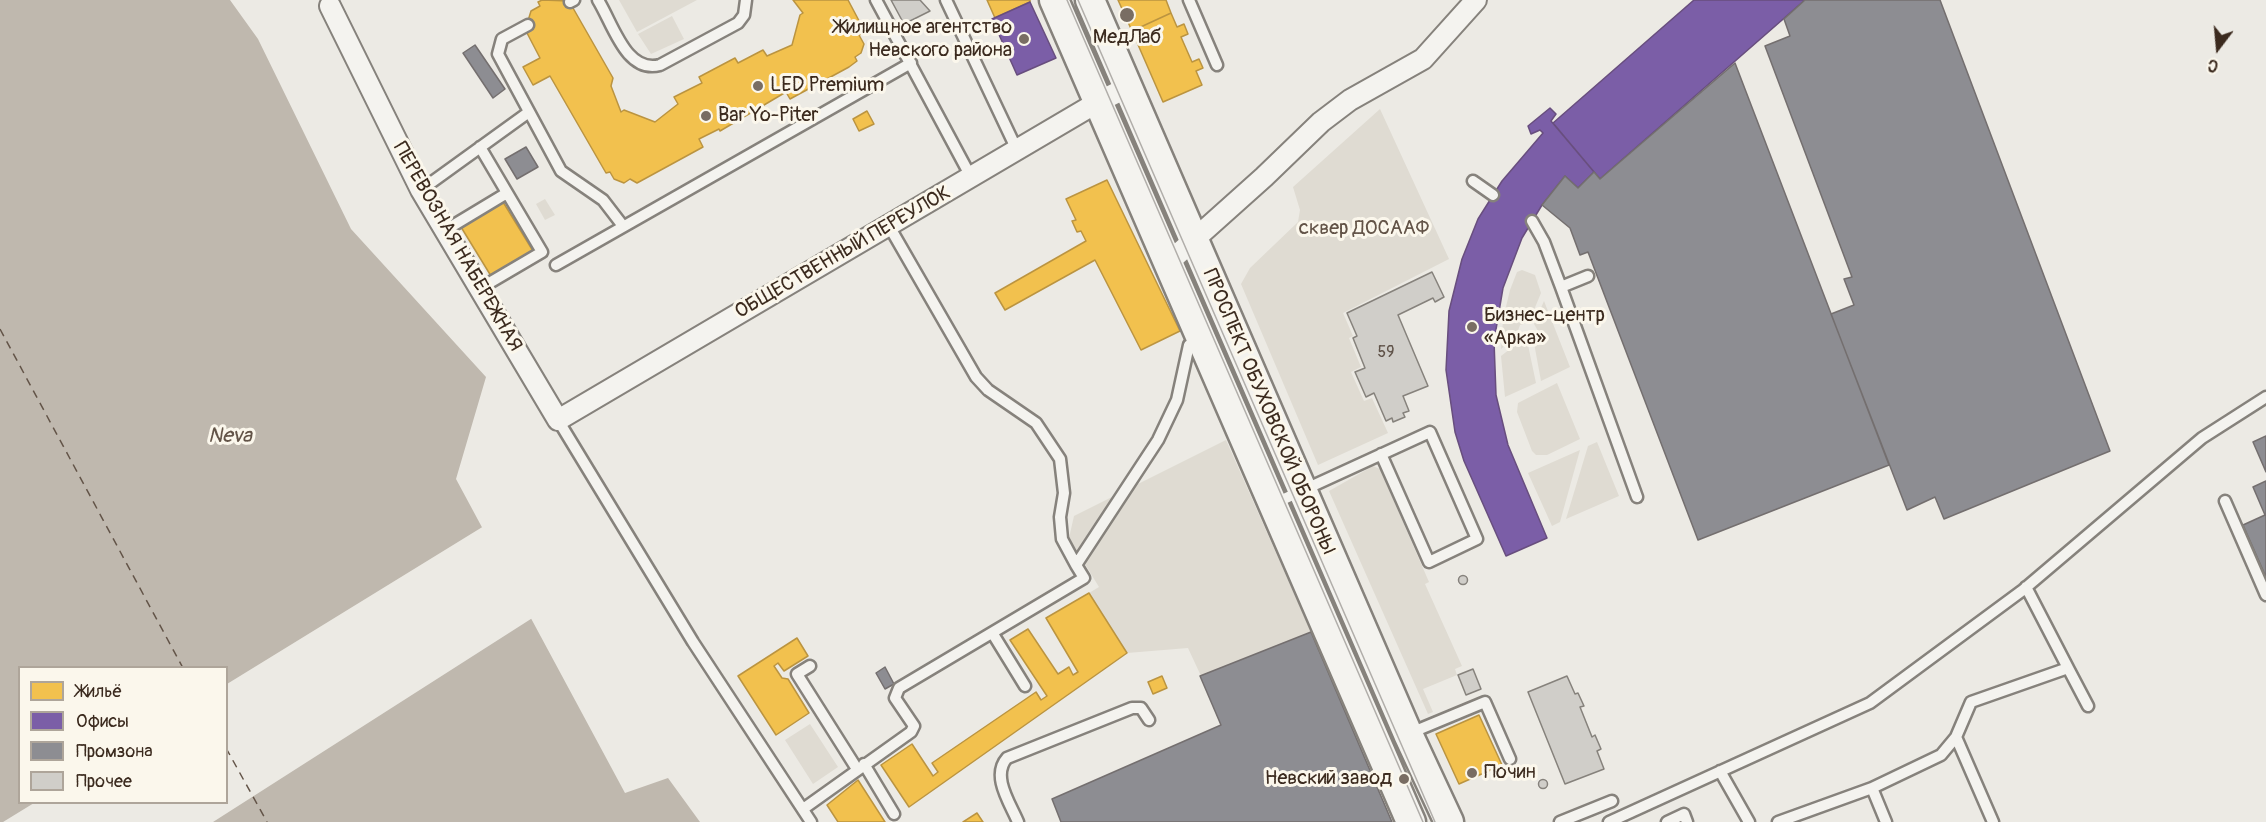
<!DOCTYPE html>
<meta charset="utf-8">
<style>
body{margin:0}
#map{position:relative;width:2266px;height:822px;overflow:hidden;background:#eceae4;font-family:Pangolin,sans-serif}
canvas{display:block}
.legend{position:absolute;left:18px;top:666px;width:210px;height:138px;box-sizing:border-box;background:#fbf7ec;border:2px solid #aea59a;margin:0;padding:8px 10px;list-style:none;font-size:18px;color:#3b2a1e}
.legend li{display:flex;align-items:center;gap:12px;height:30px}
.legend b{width:30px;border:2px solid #aea59a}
.north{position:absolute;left:2188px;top:18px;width:60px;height:60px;-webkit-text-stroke:4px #fbf7ec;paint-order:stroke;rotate:196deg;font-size:16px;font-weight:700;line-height:24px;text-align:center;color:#3b2a1e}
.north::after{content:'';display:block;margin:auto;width:21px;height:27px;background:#3b2a1e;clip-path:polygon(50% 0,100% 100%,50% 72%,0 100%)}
</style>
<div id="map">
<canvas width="2266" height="822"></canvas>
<ul class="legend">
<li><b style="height:16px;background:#f2c14e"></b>Жильё</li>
<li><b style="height:16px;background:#7b5ea7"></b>Офисы</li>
<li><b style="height:16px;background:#8d8d92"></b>Промзона</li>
<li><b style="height:16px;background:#d0cec9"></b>Прочее</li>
</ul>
<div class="north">С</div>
</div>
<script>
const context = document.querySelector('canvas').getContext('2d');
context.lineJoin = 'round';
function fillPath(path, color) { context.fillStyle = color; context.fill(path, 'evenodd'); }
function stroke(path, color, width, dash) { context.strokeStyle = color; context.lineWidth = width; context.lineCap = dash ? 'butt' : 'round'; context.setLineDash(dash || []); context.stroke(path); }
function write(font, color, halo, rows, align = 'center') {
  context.font = font + ' Pangolin,sans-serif'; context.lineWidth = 6; context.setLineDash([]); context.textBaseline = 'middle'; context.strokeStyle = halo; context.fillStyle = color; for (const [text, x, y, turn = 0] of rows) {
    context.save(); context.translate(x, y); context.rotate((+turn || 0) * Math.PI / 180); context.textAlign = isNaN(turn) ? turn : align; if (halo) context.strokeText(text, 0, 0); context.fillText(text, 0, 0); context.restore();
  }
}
const built = new Path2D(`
 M619,0H697L637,32Z
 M672,16L684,39L651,54L638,34Z
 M1380,109L1449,259L1343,313L1353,336L1349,338L1361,367L1351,372L1364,401L1372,398L1388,433L1318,465L1241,284L1250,268L1298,222L1300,210L1293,187Z
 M545,199L555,215L545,220L536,204Z
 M1522,270L1535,275L1541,293L1529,322L1520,325L1516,336L1501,349L1503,319L1510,290L1517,272Z
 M1544,301L1570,367L1541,381L1534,343L1538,331L1534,324Z
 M1519,342L1528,345L1536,383L1505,397L1501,356Z
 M1557,383L1580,439L1547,455H1536L1532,451L1517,412L1518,403Z
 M1226,440L1311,632L1201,676L1188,648L1127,653L1089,593L1099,587L1069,538L1074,516Z
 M1597,442L1619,496L1566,519L1588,446Z
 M1580,450L1560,522L1552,526L1528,473Z
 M1373,466L1380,469L1429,582L1425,584L1462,666L1455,669L1457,675L1423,689L1433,712L1428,714L1329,491Z
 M810,724L838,767L813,784L785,740Z`);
const water = new Path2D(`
 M0,0H230L258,39L351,229L486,377L456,479L625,793L668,778L700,822H0ZM20,668H226V802H20Z`);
const pier = new Path2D(`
 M484,526L534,617L213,822H3L34,803L226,802L227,684Z`);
const homes = new Path2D(`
 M542,0L569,1L613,78L611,86L621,112L624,110L655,122L678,104L674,97L702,83L699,77L735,58L738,63L763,50L767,56L792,45L800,15L803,13L793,0H848L865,32L859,35L864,44L861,53L855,57L857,61L849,67L790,99L786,92L720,131L719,129L699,139L703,147L637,183L630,179L624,183L614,179L610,172L606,173L550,76L533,85L523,67L540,58L527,33L531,30L527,24L531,11L540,6L538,2Z
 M987,0H1030V2L995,18Z
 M1118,0H1166L1171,13L1132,31Z
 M1171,13L1177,27L1184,24L1188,34L1181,37L1192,62L1199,59L1203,68L1196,71L1202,85L1163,102L1132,31Z
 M867,111L874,124L859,131L853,119Z
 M1107,180L1180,331L1141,350L1095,260L1005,310L995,293L1086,241L1081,231L1077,232L1072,221L1076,220L1066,199Z
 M503,202L533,251L491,276L461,227Z
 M1089,593L1127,653L909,807L881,765L912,744L933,776L938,772L932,763L1036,692L1041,700L1047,696L1010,640L1028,629L1058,674L1069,667L1073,675L1078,672L1046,618Z
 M797,638L808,656L784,671L778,663L774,666L782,678L788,679L809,713L776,735L738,676Z
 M1162,676L1167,688L1153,694L1148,682Z
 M1479,715L1502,765L1459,784L1436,734Z
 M858,780L885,822H838L827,805Z
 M977,813L983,822H963Z`);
const offices = new Path2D(`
 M1694,0H1805L1600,179L1553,123Z
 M1030,2L1056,58L1017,75L992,19Z
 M1550,108L1556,114L1551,121L1594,172L1578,188L1565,176L1542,205L1522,238L1503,288L1494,341L1496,395L1508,445L1547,538L1506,556L1464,461L1455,432L1446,370L1449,311L1462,259L1478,219L1502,181L1543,133L1540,130L1531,134L1528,126Z`);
const industry = new Path2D(`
 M1805,0H1940L2110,451L1944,519L1935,497L1907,510L1831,314L1854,305L1844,279L1852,277L1765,46L1790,36L1784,19Z
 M475,45L505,89L493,98L463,53Z
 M1735,63L1889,465L1698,540L1588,252L1580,255L1570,228L1542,205L1565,176L1578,188L1594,172L1600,179Z
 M526,147L538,167L517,179L505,159Z
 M2266,436V472L2253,442Z
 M2266,481V577L2243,525L2265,515L2253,487Z
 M1311,632L1392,822H1061L1052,799L1221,725L1200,676Z
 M885,667L894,684L885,689L876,673Z`);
const ferry = new Path2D(`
 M0,329L183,668
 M226,748L267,822`);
const building = new Path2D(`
 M891,0H920L930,11L904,24Z
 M1432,272L1444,297L1435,302L1433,298L1398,315L1428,386L1403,396L1409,411L1403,413L1405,417L1393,422L1392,418L1386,421L1374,393L1366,397L1355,372L1365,368L1353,338L1357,336L1347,313Z
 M1458.5 580a4.5 4.5 0 1 1 9 0a4.5 4.5 0 1 1-9 0Z
 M1473,669L1481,689L1466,695L1458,675Z
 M1567,676L1575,694L1578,693L1584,706L1580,707L1592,737L1595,735L1601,749L1597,751L1604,769L1565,784L1528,692Z
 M1538.5 784a4.5 4.5 0 1 1 9 0a4.5 4.5 0 1 1-9 0Z`);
const lane = new Path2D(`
 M598,0C613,24 626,74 660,65L738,23L744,15L746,0
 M876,0L971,177
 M946,0L1017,150
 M1189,0L1217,65
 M570,2L574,0
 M528,25L502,39L498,54L561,171L603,200L623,226
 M1473,181L1493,195
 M421,190L529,112
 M1532,221L1544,242L1561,287L1637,497
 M889,226L976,377L988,390L1036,423L1060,459L1064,493L1060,517L1062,539L1076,565L1158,440L1177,400L1189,345L1201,340
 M444,231L507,193
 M556,265L911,63
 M1561,287L1588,276
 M479,289L542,252L480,147
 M558,420L693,642L811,822
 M2225,501L2266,595
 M1273,504C1326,480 1378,456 1430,432L1477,539L1429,562L1381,454
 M2026,587L2068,668
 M993,634L1025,686
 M810,666L797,674L857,769
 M1408,734L1485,702L1510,759
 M1956,737L1993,822
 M864,764L894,814
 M1720,771L1749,822
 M1872,788L1941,755L1956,737L1971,702L2068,668L2088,706
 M803,809L911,732L914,726L895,698L899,688L1084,578L1076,565
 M1018,822C1010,803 991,776 1007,758L1132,708H1141L1149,720
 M1560,822L1612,801
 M1609,822L1870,703L2023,590L2202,438L2266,397
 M1667,822L1684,814L1687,822
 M1778,822L1872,788L1886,822`);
const street = new Path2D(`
 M330,6L421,190L558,420L1098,102L1128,87
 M1169,262L1264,177L1321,122L1350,100L1423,59L1476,0`);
const secondary = new Path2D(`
 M1054,0L1411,822
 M1090,0L1408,734L1449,822`);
const tram = new Path2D(`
 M1067,0L1423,822
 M1078,0L1435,822`);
const markers = [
 [1127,15,8,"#796d63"],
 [1024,39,6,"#796d63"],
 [758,86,6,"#796d63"],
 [706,116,6,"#796d63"],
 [1472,327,6,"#796d63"],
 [1472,773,6,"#796d63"],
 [1404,779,6,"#796d63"]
];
const numberNames = [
 ["59",1386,353]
];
const poiNames = [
 ["Жилищное агентство",1012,28,"right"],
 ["Невского района",1012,51,"right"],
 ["МедЛаб",1127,38,"center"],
 ["LED Premium",770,86],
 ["Bar Yo-Piter",718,116],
 ["Бизнес-центр",1484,316],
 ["«Арка»",1484,339],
 ["Почин",1484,773],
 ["Невский завод",1392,779,"right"]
];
const parkNames = [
 ["сквер ДОСААФ",1364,229]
];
const streetNames = [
 ["ПЕРЕВОЗНАЯ НАБЕРЕЖНАЯ",457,247,60],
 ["ОБЩЕСТВЕННЫЙ ПЕРЕУЛОК",843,253,-30],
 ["ПРОСПЕКТ ОБУХОВСКОЙ ОБОРОНЫ",1268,412,67]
];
const waterNames = [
 ["Neva",230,437]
];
fillPath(built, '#dfdbd2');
fillPath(water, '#bfb8ae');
fillPath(pier, '#eceae4');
fillPath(homes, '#f2c14e');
stroke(homes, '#bb9440', 1.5);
fillPath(offices, '#7b5ea7');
stroke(offices, '#684e7e', 1.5);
fillPath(industry, '#8d8d92');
stroke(industry, '#746f6f', 1.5);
stroke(ferry, '#635448', 1.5, [8, 6]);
fillPath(building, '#d0cec9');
stroke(building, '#86827c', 1.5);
stroke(lane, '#86827c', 15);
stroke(street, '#86827c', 24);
stroke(secondary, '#86827c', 33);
stroke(lane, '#f4f3ef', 10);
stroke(street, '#f4f3ef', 20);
stroke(secondary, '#f4f3ef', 28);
stroke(tram, '#b1aeaa', 1.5);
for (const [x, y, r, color] of markers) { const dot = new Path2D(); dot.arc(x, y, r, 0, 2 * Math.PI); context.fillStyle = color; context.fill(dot); stroke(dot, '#fbf7ec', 2); }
write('16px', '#605349', null, numberNames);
write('20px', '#3b2a1e', '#fbf7ec', poiNames, 'left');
write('20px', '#625347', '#fbf7ec', parkNames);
write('20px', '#3b2a1e', '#fbf7ec', streetNames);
write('italic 21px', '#635448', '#fbf7ec', waterNames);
</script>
